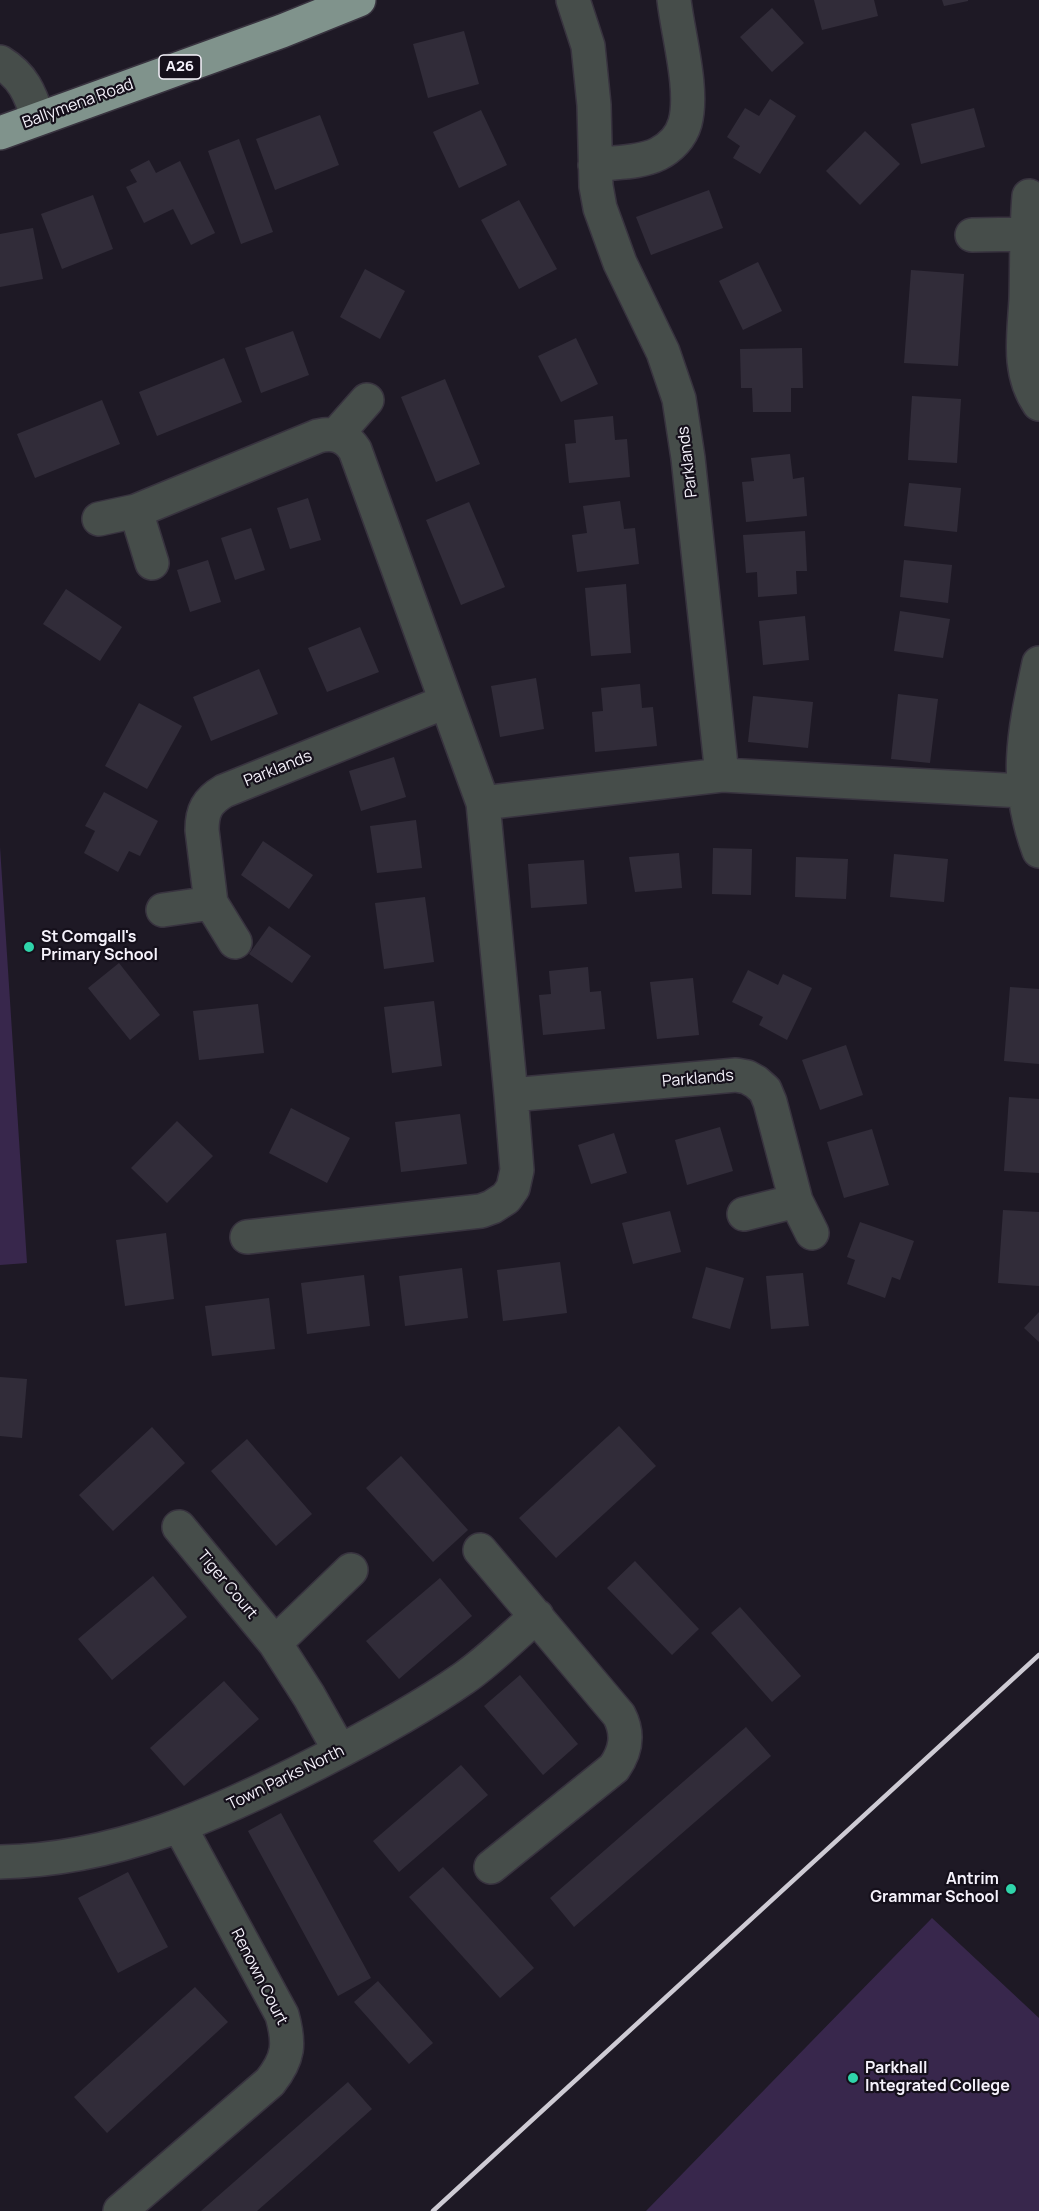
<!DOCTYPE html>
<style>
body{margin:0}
canvas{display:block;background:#1e1925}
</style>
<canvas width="1039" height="2211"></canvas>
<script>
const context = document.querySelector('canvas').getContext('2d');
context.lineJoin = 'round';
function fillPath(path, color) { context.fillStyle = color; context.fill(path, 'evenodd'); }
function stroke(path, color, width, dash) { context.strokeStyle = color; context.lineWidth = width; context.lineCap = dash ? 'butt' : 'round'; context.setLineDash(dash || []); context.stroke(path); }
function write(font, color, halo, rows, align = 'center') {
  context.font = font + ' Manrope,sans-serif'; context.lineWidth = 4.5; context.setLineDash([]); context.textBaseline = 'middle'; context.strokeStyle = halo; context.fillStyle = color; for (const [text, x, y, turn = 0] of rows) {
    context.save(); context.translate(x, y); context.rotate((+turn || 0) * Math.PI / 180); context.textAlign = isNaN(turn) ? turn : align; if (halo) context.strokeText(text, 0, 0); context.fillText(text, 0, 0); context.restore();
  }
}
const green = new Path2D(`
 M0,847L27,1263L0,1265Z
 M932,1918L1039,2018V2211H646Z`);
const building = new Path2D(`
 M814,0H874L878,16L822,30Z
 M942,0H968V1L944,6Z
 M772,8L804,43L772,72L740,37Z
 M464,31L479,84L428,98L413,44Z
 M770,99L796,116L760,174L733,158L740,146L727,137L745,108L759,116Z
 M974,108L985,147L921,164L911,124Z
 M481,110L507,165L459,188L433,132Z
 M320,115L339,165L275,190L256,139Z
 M865,131L900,164L860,205L826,171Z
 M239,139L273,232L241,244L208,151Z
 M149,160L156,173L180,161L215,233L191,245L173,209L144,223L126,187L137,182L130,170Z
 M709,190L723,228L651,255L636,217Z
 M93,195L113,249L62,269L41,214Z
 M519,200L557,269L519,289L481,220Z
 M33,228L43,279L0,287V234Z
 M758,262L782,311L743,330L719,281Z
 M365,269L405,291L380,339L340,317Z
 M911,270L964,274L958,366L904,363Z
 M293,331L309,375L261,393L245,348Z
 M576,338L598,384L561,402L538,356Z
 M802,348L803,388H791V412H753L752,388H741L740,349Z
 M224,358L242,402L157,436L139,392Z
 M445,379L480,464L436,482L401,397Z
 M912,396L961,399L957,463L908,460Z
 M102,400L120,444L35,478L17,434Z
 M613,416L615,440L627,439L630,477L569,483L565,444L576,443L574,420Z
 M790,454L793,479L804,477L807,516L746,522L742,482L754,481L751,458Z
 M909,483L961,488L957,532L904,526Z
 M308,498L321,540L290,549L277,508Z
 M620,501L624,529L635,528L639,564L577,572L572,535L587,533L583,506Z
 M469,502L505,587L461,605L426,520Z
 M251,528L265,570L235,580L221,538Z
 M805,531L807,571H796L797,594L758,597L757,572L746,573L743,535Z
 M208,560L221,602L190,612L177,570Z
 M904,560L952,565L948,603L900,597Z
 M626,584L631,653L591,656L585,588Z
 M66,589L122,627L100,661L43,624Z
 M900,611L950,619L943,658L894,651Z
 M805,616L809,660L763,665L759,621Z
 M360,627L379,672L327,692L308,648Z
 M259,669L278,714L211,741L193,697Z
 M536,678L544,729L500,737L491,686Z
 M640,684L642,708L653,707L657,746L595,752L592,712L603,711L601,688Z
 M898,694L938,699L930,763L891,759Z
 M753,696L813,702L808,748L748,742Z
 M139,703L182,726L147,789L105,766Z
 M394,757L406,797L361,811L349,771Z
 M104,792L158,821L140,856L129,851L118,872L84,853L95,831L85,826Z
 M416,820L422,868L377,873L370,826Z
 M263,841L313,875L289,909L241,875Z
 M713,848L752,849L751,895L712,894Z
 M679,853L682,888L635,892L629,857Z
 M894,854L948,859L944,902L890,897Z
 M796,857L848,859L846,899L795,897Z
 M584,860L587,904L531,908L528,864Z
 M425,897L434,962L384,969L375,903Z
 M269,926L311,956L292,983L249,954Z
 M119,963L160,1015L130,1040L88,988Z
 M588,967L590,992L601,991L605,1029L543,1035L539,995L551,994L549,971Z
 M748,970L778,985L783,974L812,988L787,1040L759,1025L763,1017L732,1002Z
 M693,978L699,1035L657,1039L650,982Z
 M1010,987L1039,989V1064L1004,1061Z
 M434,1001L442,1066L392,1073L384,1007Z
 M258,1004L264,1053L199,1060L193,1011Z
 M846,1045L863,1095L820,1110L802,1060Z
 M1009,1097L1039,1099V1173L1004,1171Z
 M291,1108L350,1138L327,1183L269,1153Z
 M460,1114L467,1164L401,1172L395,1122Z
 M177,1121L213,1156L167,1203L131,1168Z
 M720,1127L733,1171L687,1185L675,1140Z
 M872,1129L889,1185L844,1198L827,1142Z
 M614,1133L627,1173L591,1184L578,1145Z
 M1003,1210L1039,1212V1286L998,1283Z
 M670,1211L681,1252L633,1264L622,1223Z
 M860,1222L914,1241L900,1280L892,1277L885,1298L847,1284L855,1260L847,1257Z
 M166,1233L174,1299L125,1306L116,1240Z
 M560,1262L567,1313L503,1321L497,1270Z
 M706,1267L744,1278L730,1329L692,1318Z
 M462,1268L468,1318L405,1326L399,1276Z
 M803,1273L809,1326L771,1329L766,1276Z
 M364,1275L370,1326L307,1334L301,1283Z
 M269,1298L275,1349L212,1356L205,1306Z
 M1039,1312V1342L1024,1328Z
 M0,1377L27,1379L22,1438L0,1436Z
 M619,1426L656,1466L556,1558L519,1518Z
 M152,1427L185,1463L113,1531L79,1495Z
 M247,1439L312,1514L276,1546L211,1471Z
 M401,1456L468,1530L433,1562L366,1488Z
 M635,1561L699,1629L672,1655L607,1588Z
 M153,1576L187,1617L112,1680L78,1639Z
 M440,1578L472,1616L399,1679L366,1641Z
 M740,1607L801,1676L772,1702L711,1633Z
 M520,1675L578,1744L543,1775L484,1706Z
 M224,1681L259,1719L184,1786L150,1748Z
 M746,1727L771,1756L574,1927L550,1898Z
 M461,1765L488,1795L399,1872L373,1841Z
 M281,1813L371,1978L338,1996L248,1831Z
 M443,1867L534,1968L500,1998L409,1897Z
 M128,1872L168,1947L118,1973L78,1898Z
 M378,1981L433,2043L409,2064L354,2002Z
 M195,1987L228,2022L107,2133L74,2097Z
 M348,2082L372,2109L306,2168L257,2211H201Z`);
const minor = new Path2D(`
 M573,0L588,46L594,105L596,186L600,208L620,263L663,352L679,399L688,458L722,775
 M0,62C23,76 30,93 38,118
 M595,165C615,162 640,163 658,154C670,148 681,137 685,123C694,90 678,35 674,0
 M1029,196C1026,231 1027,265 1026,299C1024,336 1017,372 1039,404
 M972,235L1026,234
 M336,435L367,400
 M136,511L152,563
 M99,519L136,511L318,436C334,432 346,436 355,450L483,803L511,1095L517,1170L513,1188L506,1198L492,1207L481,1211L247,1237
 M1039,663C1024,733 1013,781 1039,851
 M483,803L722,775L1023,791
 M163,910L211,903
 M235,942L211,903L202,830C202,811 207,801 224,791L445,702
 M511,1095L736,1075L747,1077L756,1082L765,1090L770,1102L796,1201L812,1233
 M744,1214L796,1201
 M179,1527L275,1643L309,1696L340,1751
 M480,1550L619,1715C629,1734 626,1751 614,1768L491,1867
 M275,1643L351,1570
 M0,1862C115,1860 218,1814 319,1762C368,1737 418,1710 464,1678C490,1660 513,1636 537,1616
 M120,2211L270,2082C289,2058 290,2044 282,2015L180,1827`);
const highway = new Path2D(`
 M0,133L282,31L359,0`);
const rail = new Path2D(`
 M433,2211L1039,1655`);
const markers = [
 [29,947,6,"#2fd4aa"],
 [1011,1889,6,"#2fd4aa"],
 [853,2078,6,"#2fd4aa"]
];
const shields = [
 [180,67,42]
];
const shieldNames = [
 ["A26",180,67]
];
const streetNames = [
 ["Ballymena Road",78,104,-20],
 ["Parklands",688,462,-97],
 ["Parklands",278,769,-22],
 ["Parklands",698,1079,-5],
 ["Tiger Court",227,1585,50],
 ["Town Parks North",286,1778,-26],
 ["Renown Court",259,1977,63]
];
const poiNames = [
 ["St Comgall's",41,938],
 ["Primary School",41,956],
 ["Antrim",999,1880,"right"],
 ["Grammar School",999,1898,"right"],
 ["Parkhall",865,2069],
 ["Integrated College",865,2087]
];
fillPath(green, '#38274c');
fillPath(building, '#312c39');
stroke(minor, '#38333f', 36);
stroke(highway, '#38333f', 36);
stroke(minor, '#464d4a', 33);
stroke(highway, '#80938c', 33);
stroke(rail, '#cecbd4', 4.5);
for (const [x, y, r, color] of markers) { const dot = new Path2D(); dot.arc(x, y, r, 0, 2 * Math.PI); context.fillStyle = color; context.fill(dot); stroke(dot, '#15101b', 2); }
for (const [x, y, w] of shields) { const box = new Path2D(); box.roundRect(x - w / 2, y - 12, w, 24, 4.5); context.fillStyle = '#15101b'; context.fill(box); stroke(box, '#f6f3fc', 1.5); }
write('bold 15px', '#f6f3fc', null, shieldNames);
write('16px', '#f6f3fc', '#15101b', streetNames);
write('bold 16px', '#f6f3fc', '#15101b', poiNames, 'left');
</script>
